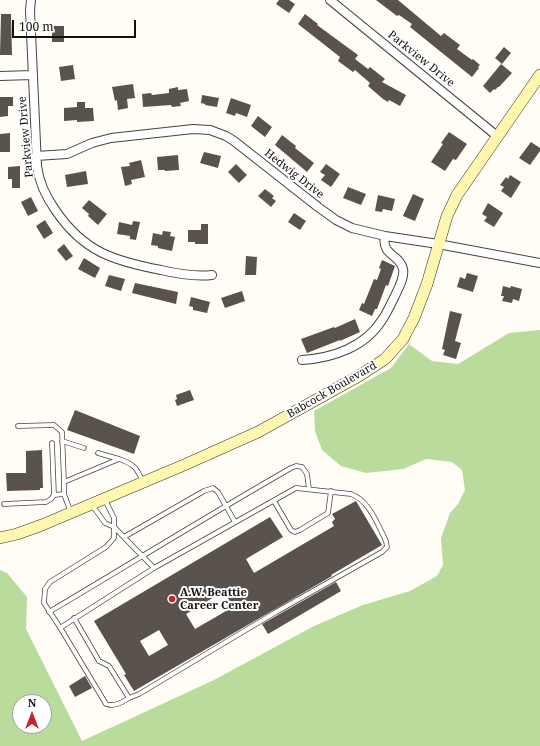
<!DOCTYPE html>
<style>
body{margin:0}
#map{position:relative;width:540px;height:746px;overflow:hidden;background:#fffdf5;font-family:"Noto Serif",serif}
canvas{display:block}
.north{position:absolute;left:12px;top:694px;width:40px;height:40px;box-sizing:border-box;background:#fff;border:1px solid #a0a0a0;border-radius:50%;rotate:0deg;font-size:11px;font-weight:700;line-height:16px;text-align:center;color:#111}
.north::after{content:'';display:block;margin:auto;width:14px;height:18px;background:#c4262e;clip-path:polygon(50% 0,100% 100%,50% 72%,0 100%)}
.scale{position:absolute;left:12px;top:20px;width:124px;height:18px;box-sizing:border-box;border:2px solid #111;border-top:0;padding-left:5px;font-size:12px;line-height:14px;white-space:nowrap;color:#111;-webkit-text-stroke:3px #fff;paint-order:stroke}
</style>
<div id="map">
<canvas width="540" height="746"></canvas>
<div class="north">N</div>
<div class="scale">100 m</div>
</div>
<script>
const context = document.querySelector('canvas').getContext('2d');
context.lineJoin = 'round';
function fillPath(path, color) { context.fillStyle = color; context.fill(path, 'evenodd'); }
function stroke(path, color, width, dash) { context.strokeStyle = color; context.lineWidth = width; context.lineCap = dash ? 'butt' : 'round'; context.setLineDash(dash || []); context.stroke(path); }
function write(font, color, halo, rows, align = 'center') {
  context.font = font + ' "Noto Serif",serif'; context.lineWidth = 4; context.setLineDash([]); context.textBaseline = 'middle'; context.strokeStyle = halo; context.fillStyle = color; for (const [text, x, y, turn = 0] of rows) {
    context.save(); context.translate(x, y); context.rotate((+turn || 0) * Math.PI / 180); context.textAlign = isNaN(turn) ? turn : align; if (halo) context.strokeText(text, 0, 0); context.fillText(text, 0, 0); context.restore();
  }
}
const forest = new Path2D(`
 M540,330V746H0V570L7,573L27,597L26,629L82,741L214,680L314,626L363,605L410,591L437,576L443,565L441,538L450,513L458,504L465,490L462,470L452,462L426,459L403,469L366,473L341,466L322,450L315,431L314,411L391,368L409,344L432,361L458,364L509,333ZM20,702H44V726H20Z`);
const building = new Path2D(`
 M279,0H289L295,4L289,13L276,4Z
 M376,0H398L441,36L444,33L460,45L457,49L472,60L473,59L480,65L478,67L479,68L472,77L410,27L412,24L399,15L397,16Z
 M1,14H11L12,55H0Z
 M305,14L318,24L317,25L358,55L355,59L368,69L370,67L385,79L382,82L406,95L400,106L389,100L388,102L383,99L368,86L370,83L355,70L353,72L338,61L340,57L298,24Z
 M52,26H64V42H52Z
 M504,47L511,53L502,64L495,58Z
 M501,64L512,73L499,87H498L495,90L494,89L490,93L483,86Z
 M73,65L75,79L61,81L59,67Z
 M133,84L135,98L127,99L128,108L118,110L117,100L115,101L112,87Z
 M178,87V90L187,89L189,101L180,103L181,106L172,107L171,105L143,107L142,94L151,93L152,95L169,93V89Z
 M202,95L219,98L217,107L205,105V104L201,103Z
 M0,97H13V106H8V116L0,117Z
 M231,98L251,105L247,117L236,113L235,116L226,113Z
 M77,102H85V108H93L94,121L77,122V120L64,121V108L77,107Z
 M258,116L272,127L265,137L251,126Z
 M449,132L467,144L456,160L453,159L445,171L431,162L443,144L441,143Z
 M10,133V152H0V134Z
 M282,135L296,146L295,148L314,163L307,172L275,145Z
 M531,142L540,148V151L530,165L519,158Z
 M204,152L221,156L218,168L200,163Z
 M178,155L179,170L165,171V170H158L157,157Z
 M141,160L145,177L131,180L132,184L125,186L121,167L130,166L129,163Z
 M236,164L247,175L239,183L228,172Z
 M326,164L340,174L331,187L321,180L325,175L320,172Z
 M20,166V188H12V179H8V167Z
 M86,171L88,184L67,187L65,175Z
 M510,175L521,182L511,198L501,191L504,187L500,185L506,177L508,179Z
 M348,187L366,194L361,205L343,198Z
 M265,189L274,196L272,198L276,201L271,207L258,196Z
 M413,194L424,199L415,221L403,216Z
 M378,195L395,199L392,211L383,209L382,212L375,211Z
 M31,197L38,211L28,216L21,202Z
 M89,200L107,214L98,225L88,216L89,214L82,208Z
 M488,203L503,213L494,227L484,221L487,217L482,214Z
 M294,213L306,221L300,230L288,222Z
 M45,220L53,233L44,239L36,226Z
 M133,221L140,222L136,240L130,239V236L117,234L119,222L132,225Z
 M201,224H208V244H195V242H188V230H201Z
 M163,231L171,232L170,236L175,237L172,251L158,248V246L151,245L153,233L162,235Z
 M64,244L73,256L66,261L57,250Z
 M246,256L257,257L256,275H245Z
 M84,258L100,268L95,278L78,269Z
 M382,260L395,266L388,286L386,285L377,309H375L372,316L359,310L362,303L364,304L374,279L377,280L381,269L379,268Z
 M467,273L478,276L473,292L457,287L460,277L465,279Z
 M109,275L125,279L121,291L105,286Z
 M135,283L178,292L176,304L132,293Z
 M503,286L510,288L511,286L522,289L519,301L513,299L512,303L502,301L504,296H501Z
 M242,291L245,301L225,308L221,298Z
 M191,297L210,302L207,313L193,310V307L189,306Z
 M450,311L462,314L455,341L461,343L456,359L443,355L445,350L442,349Z
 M355,319L360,332L340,341V340L307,353L301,339L334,327L335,328Z
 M190,390L194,400L177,406L175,400L177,399L176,395Z
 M75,410L140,436L134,454L67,430Z
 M42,450L43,488H40V490L7,491L6,473H26V451Z
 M356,501L382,545L331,575L332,576L134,691L124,675L126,674L94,621L270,517L283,537L246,559L254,573L334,526L332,522L335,519L332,514ZM224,591L233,607L195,629L186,614ZM159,630L168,645L149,656L140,641Z
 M336,582L341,591L268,634L262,624Z
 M85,676L92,688L75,697L69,686Z`);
const service = new Path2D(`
 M18,426L54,425L62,432L64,482
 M62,441L84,448
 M52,443L54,495
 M98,453L119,459
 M274,501L291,530L295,532L300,530L328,513L331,491
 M4,504L46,502L51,499L54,495L64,494
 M92,505L105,523L114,527V518L105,500
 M71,513L64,494V482L119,459C134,464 137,468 143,482
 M114,527L154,568
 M124,537L204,491L213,488L218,492L235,522
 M49,612C130,564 209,515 291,468L296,466L302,467L307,474L309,489
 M74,618L99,661L109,666L129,698C121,703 114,707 106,704L61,629L44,603L45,589L50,582L106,547L114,538V527
 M60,628L154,568L296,488L351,494C369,500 378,525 386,541L387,547L382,552L276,612L139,694L129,698`);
const minor = new Path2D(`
 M31,0L30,10L37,166C39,183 46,197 56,211C84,252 114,261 161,270C178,274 195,277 212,275
 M330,0L497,136
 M0,76L32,75
 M36,156L67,154L92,143L111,138L193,129L210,130L226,136L234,141L318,207L336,220L352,228L385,236L438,244L540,263
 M302,360C333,358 365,347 382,320C387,313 390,305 394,298C397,291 405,278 403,269C400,254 381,256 385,236`);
const secondary = new Path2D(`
 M0,538L17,534L42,525L184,465L258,432L359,376L385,359L403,339L414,318L427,284L447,216L457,195L540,75`);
const markers = [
 [172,599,4,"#c4262e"]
];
const streetNames = [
 ["Parkview Drive",421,59,39],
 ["Parkview Drive",26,137,-95],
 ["Hedwig Drive",294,174,38],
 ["Babcock Boulevard",332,390,-30]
];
const poiNames = [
 ["A.W. Beattie",180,593],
 ["Career Center",180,606]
];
fillPath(forest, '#b9dc9c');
fillPath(building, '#5a524d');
stroke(service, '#444', 5.5);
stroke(minor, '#444', 10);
stroke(secondary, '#333', 12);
stroke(service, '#fff', 4);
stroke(minor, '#fff', 8);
stroke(secondary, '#fff6b0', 11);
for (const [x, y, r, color] of markers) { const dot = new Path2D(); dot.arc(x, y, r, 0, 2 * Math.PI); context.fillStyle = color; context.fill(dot); stroke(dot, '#fff', 1.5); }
write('11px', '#111', '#fff', streetNames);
write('bold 11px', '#111', '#fff', poiNames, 'left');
</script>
